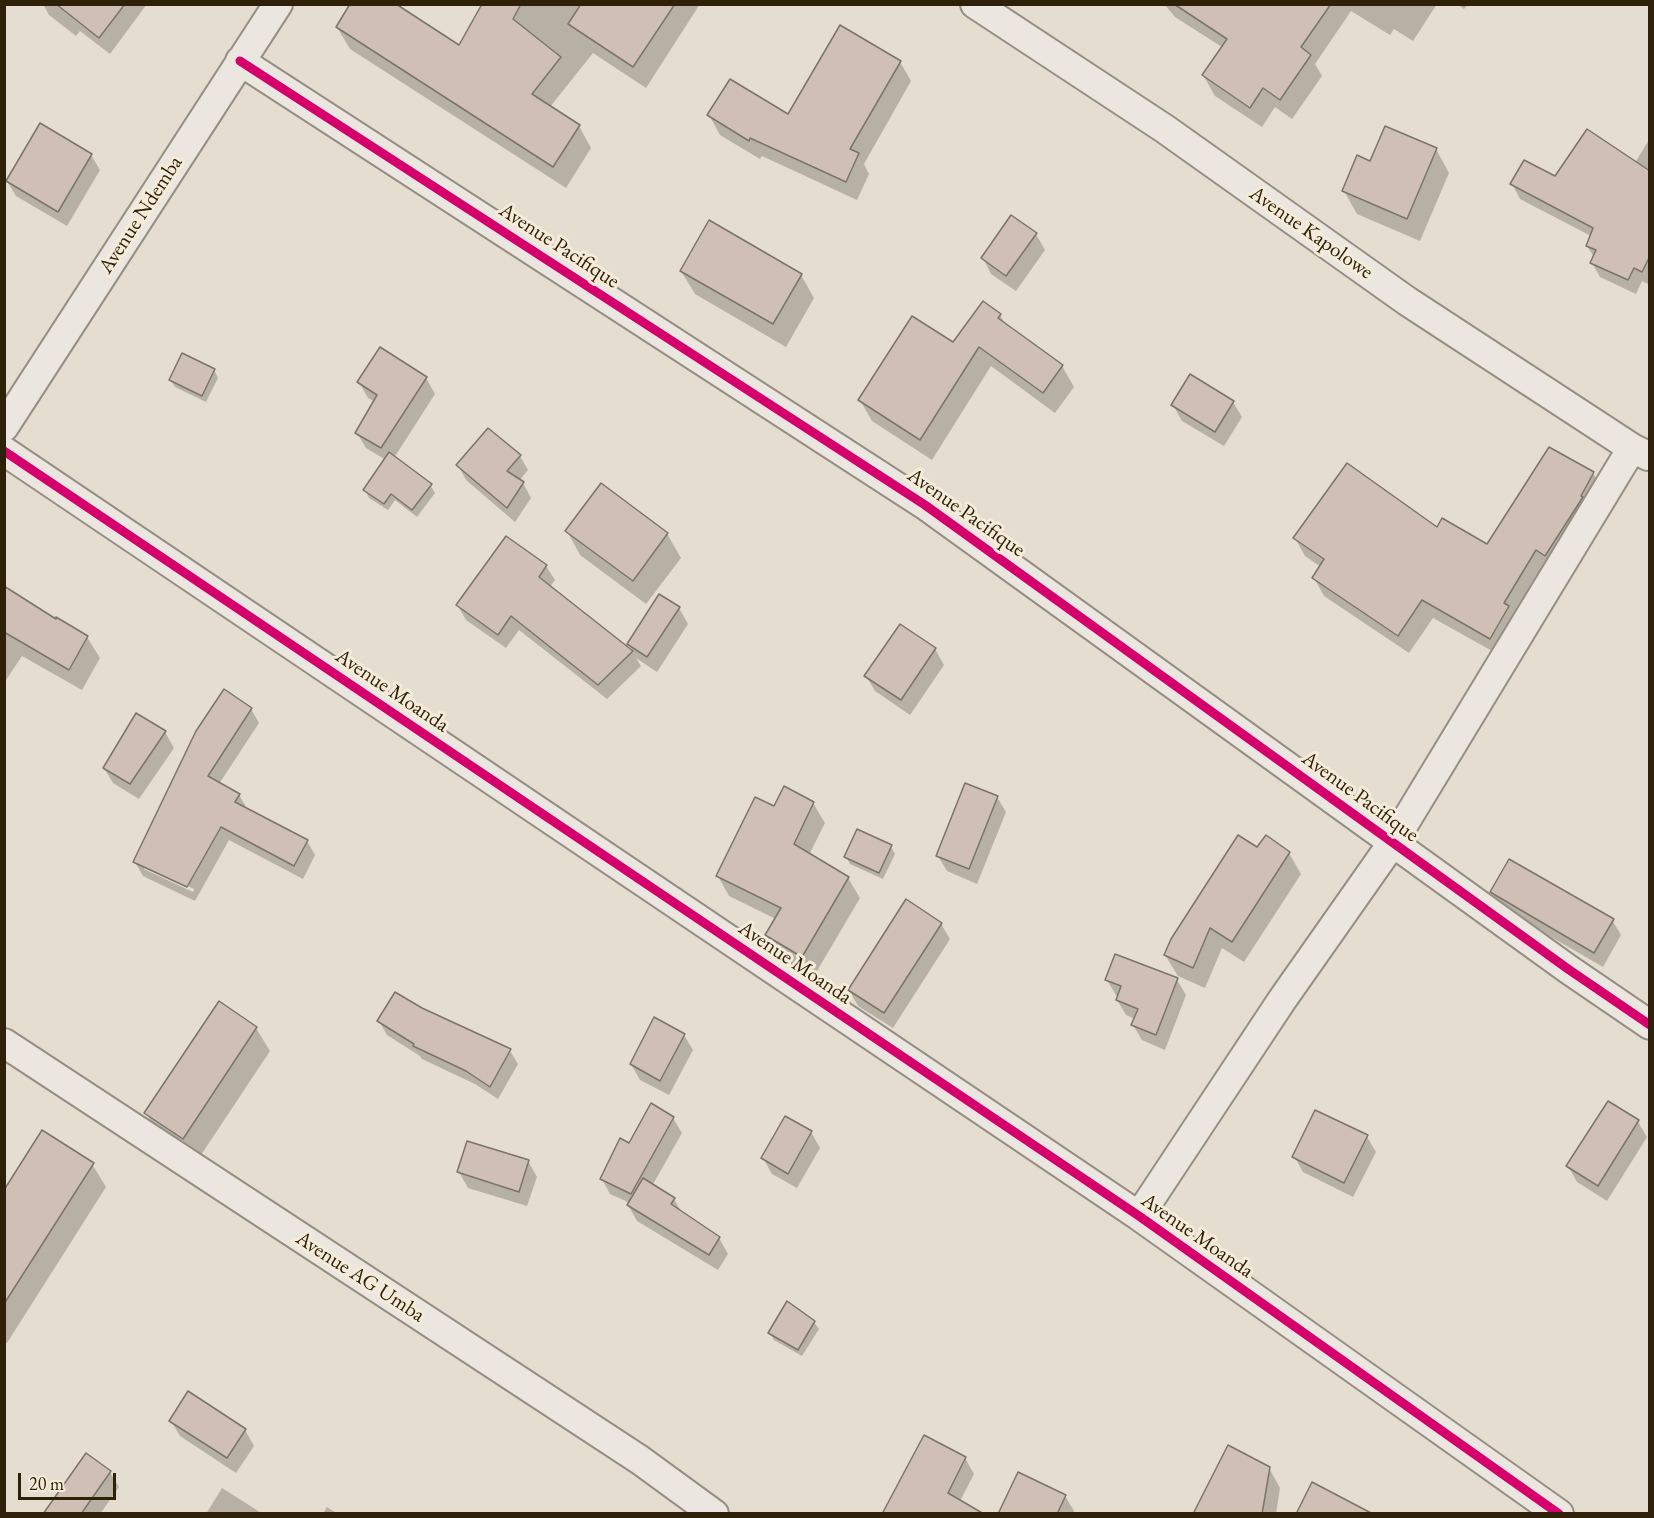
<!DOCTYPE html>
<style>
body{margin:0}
#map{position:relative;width:1654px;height:1518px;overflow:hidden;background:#e5ddcf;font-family:"EB Garamond",serif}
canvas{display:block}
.frame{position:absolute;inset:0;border:6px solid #2f200a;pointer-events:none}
.scale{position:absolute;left:18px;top:1473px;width:98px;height:27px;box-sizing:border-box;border:3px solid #2f200a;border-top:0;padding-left:8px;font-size:18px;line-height:21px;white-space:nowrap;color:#2f200a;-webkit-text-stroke:4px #f5ebd9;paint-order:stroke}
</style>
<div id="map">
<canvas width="1654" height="1518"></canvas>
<div class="frame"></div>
<div class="scale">20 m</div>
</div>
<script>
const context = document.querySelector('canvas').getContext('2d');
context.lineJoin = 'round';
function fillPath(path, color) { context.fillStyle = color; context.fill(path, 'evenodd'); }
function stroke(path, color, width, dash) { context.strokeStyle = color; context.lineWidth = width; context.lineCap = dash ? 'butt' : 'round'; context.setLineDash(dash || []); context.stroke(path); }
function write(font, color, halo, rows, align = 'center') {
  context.font = font + ' "EB Garamond",serif'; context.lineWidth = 6; context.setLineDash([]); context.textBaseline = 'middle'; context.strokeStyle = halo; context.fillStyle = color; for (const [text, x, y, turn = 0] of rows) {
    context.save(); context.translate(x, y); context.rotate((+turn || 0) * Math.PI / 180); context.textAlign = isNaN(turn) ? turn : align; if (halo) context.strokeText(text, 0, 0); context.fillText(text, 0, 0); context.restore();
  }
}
const shadow = new Path2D(`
 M43,4H147L110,54L80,31L76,36L49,15Z
 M484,4H700L646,88L593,53L550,107L579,126L591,148L566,188L350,49L337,27L459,47Z
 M1164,4H1437L1413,41L1394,29L1390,35L1351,11L1315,64L1322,76L1292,119L1275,107L1262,127L1215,96L1203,75L1222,47L1175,17Z
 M1457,4H1468L1464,9Z
 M900,62L911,81L864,164L869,174L857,200L762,156L760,159L720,135L709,115L789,116Z
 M1650,138V285L1642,281L1636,294L1600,277L1592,263L1594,257L1587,246L1591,236L1520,199L1512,184L1555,178L1635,163Z
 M1436,149L1449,173L1420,241L1357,214L1344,191Z
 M91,155L100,170L67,226L16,196L7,181Z
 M1036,234L1045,250L1016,291L991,274L983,258Z
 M681,271L801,275L814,298L786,347L695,294Z
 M1000,315L1006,325L1062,366L1074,387L1055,413L991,366L932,460L872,421L860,400Z
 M214,370L218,378L206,402L175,387L171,380Z
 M426,378L435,394L394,458L430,485L435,493L417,517L395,500L388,510L369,498L365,490L386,460L366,448L357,433L375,402L368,398L359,382Z
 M1233,402L1242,417L1224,446L1182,421L1173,405Z
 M1549,449L1593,473L1604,492L1501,656L1433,618L1409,653L1324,596L1314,578L1321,567L1305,556L1295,538L1438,529L1487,546Z
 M520,456L528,470L519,481L523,483L531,498L515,522L466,480L458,465Z
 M567,531L667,534L681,558L646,604L580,555Z
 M546,566L555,580L550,587L634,653L629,644L679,608L688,624L657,672L636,658L641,666L607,699L519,630L506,648L466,620L458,606Z
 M4,587L56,621L87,637L100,658L82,690L22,656L4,683Z
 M935,649L944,665L910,715L875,691L866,676Z
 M251,709L259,723L219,784L239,795L248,810L307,841L315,855L303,879L229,840L195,901L143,876L135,862ZM144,865L194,889L193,892L144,869Z
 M165,732L174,748L139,799L113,783L104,768Z
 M997,797L1006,812L977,884L947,871L938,856Z
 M813,803L825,823L809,855L848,878L860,898L814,976L778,955L767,935L776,919L729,896L718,876L775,808Z
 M891,847L895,854L883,879L850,864L846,857Z
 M1258,849L1289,853L1301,874L1244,962L1222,948L1205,988L1178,976L1165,955Z
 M1492,892L1612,920L1621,935L1603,967L1501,908Z
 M941,924L950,939L893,1028L858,1006L849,990Z
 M1107,980H1177L1186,995L1165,1050L1142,1040L1133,1025L1135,1019L1126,1015L1117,1000L1118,997L1116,995Z
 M219,1003L256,1028L270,1051L197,1161L160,1136L146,1113Z
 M421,1010L510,1051L518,1064L498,1099L475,1084L422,1059L420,1056L387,1035L379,1021Z
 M684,1035L693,1050L669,1095L640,1080L631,1064Z
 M1608,1103L1638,1122L1647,1137L1607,1201L1577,1182L1568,1166Z
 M673,1118L682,1133L652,1186L674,1199L682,1213L719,1238L728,1254L718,1270L637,1221L628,1205L630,1203L610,1194L602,1179Z
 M811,1132L820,1148L797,1188L772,1174L763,1158Z
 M1367,1137L1376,1152L1353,1197L1303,1172L1294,1156Z
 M528,1161L537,1177L527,1206L468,1188L459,1172Z
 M92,1164L106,1187L7,1343L4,1342V1192Z
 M814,1322L819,1329L802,1356L774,1340L770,1333Z
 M171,1421L245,1430L254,1446L236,1473L180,1436Z
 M965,1458L974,1474L959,1503L884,1514Z
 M1269,1468L1280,1488L1276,1514H1195Z
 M110,1472L119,1487L100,1514H51Z
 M222,1488L263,1514H206Z
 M1065,1496L1074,1511L1073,1514H1002Z
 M327,1507L338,1514H323Z`);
const building = new Path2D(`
 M56,4H125L99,38Z
 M350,4H396L459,45L482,4H521L513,19L561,57L532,94L580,125L553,167L336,27Z
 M581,4H675L633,67L568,24Z
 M1174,4H1331L1301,47L1311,55L1280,100L1263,88L1250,108L1202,75L1227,39Z
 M840,25L901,61L850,149L859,153L846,182L750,138L749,141L707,115L730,79L788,114Z
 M40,123L92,154L58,212L6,181Z
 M1385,126L1437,148L1407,219L1342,191L1357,155L1370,161Z
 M1587,129L1650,171V256L1642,272L1634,268L1628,280L1590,263L1596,250L1586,246L1593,228L1510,184L1524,160L1555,176Z
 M1011,215L1037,233L1006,276L981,258Z
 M709,220L802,274L773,324L680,271Z
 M983,301L1001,314L998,318L1063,365L1043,393L979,347L920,440L858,400L912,316L953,342Z
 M380,347L427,377L381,448L355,433L377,395L357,382Z
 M182,353L215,369L202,396L169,380Z
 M1190,374L1234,401L1215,432L1171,405Z
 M488,428L521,455L507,471L524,482L507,508L456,465Z
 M1549,447L1594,472L1581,496L1583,497L1545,556L1536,550L1504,603L1509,606L1490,639L1422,600L1398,636L1312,578L1324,559L1293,538L1347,463L1437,527L1442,518L1487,544Z
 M389,452L432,484L412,510L391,494L384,504L363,490Z
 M601,483L668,533L633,581L565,531Z
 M506,536L547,565L539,577L633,651L598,685L511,616L498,635L456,605Z
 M4,586L56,619V617L88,636L69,670L4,632Z
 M659,594L680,607L647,657L627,644Z
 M900,624L936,648L901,700L864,676Z
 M224,689L252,708L208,776L240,794L235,802L308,840L294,866L221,827L187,887L133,862L196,731Z
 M136,713L166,731L130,784L103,768Z
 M965,783L998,796L969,869L936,856Z
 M784,786L814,802L794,844L849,877L802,957L765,935L781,908L716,876L755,797L774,806Z
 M857,829L892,845L879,873L844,857Z
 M1238,835L1257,847L1266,835L1290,852L1232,942L1210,928L1193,968L1164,955L1171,939Z
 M1509,859L1614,919L1594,953L1490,892Z
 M906,899L942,923L884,1013L848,990Z
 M1115,954L1178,978L1156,1035L1131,1025L1138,1009L1116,1000L1121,986L1105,980Z
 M395,992L422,1008L511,1049L490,1087L466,1071L413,1046L414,1044L377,1021Z
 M219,1001L257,1027L183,1139L144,1113Z
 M654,1017L685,1034L660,1081L630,1064Z
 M1608,1101L1639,1120L1598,1186L1566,1166Z
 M651,1103L674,1117L631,1194L600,1179L620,1138L629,1143Z
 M1315,1110L1368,1135L1344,1183L1292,1157Z
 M785,1116L812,1131L788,1174L761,1158Z
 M42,1130L94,1163L4,1304V1190Z
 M467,1141L529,1160L519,1192L457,1172Z
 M643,1178L675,1198L671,1204L720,1237L709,1255L627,1205Z
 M787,1301L815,1321L798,1350L768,1333Z
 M188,1391L246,1429L227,1458L169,1421Z
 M924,1435L966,1457L948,1493L984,1514H882Z
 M1228,1445L1270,1467L1262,1514H1193Z
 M86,1453L111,1471L81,1514H43Z
 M1018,1472L1066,1495L1057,1514H998Z
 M1312,1482L1373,1514H1296Z`);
const minor = new Path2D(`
 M975,4L1165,129L1407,301L1632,448L1648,456
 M240,61L925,505L1568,969L1650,1025
 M4,427L278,4
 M4,451L1139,1216L1559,1514
 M4,1043L640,1460L714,1514
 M1139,1216L1282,1000L1393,842L1632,448`);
const cycleway = new Path2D(`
 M240,61L925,505L1568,969L1650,1025
 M4,451L1139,1216L1559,1514`);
const streetNames = [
 ["Avenue Ndemba",141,215,-57],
 ["Avenue Kapolowe",1311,233,35],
 ["Avenue Pacifique",559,246,33],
 ["Avenue Pacifique",966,513,35],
 ["Avenue Moanda",392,691,34],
 ["Avenue Pacifique",1360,797,36],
 ["Avenue Moanda",795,963,34],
 ["Avenue Moanda",1197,1236,35],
 ["Avenue AG Umba",360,1277,33]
];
fillPath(shadow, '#0003');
fillPath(building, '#cfbfb4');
stroke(building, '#7a7469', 1.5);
stroke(minor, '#958e83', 32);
stroke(minor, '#ebe6df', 28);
stroke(cycleway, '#d6006c', 9);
write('21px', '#2f200a', '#f5ebd9', streetNames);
</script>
